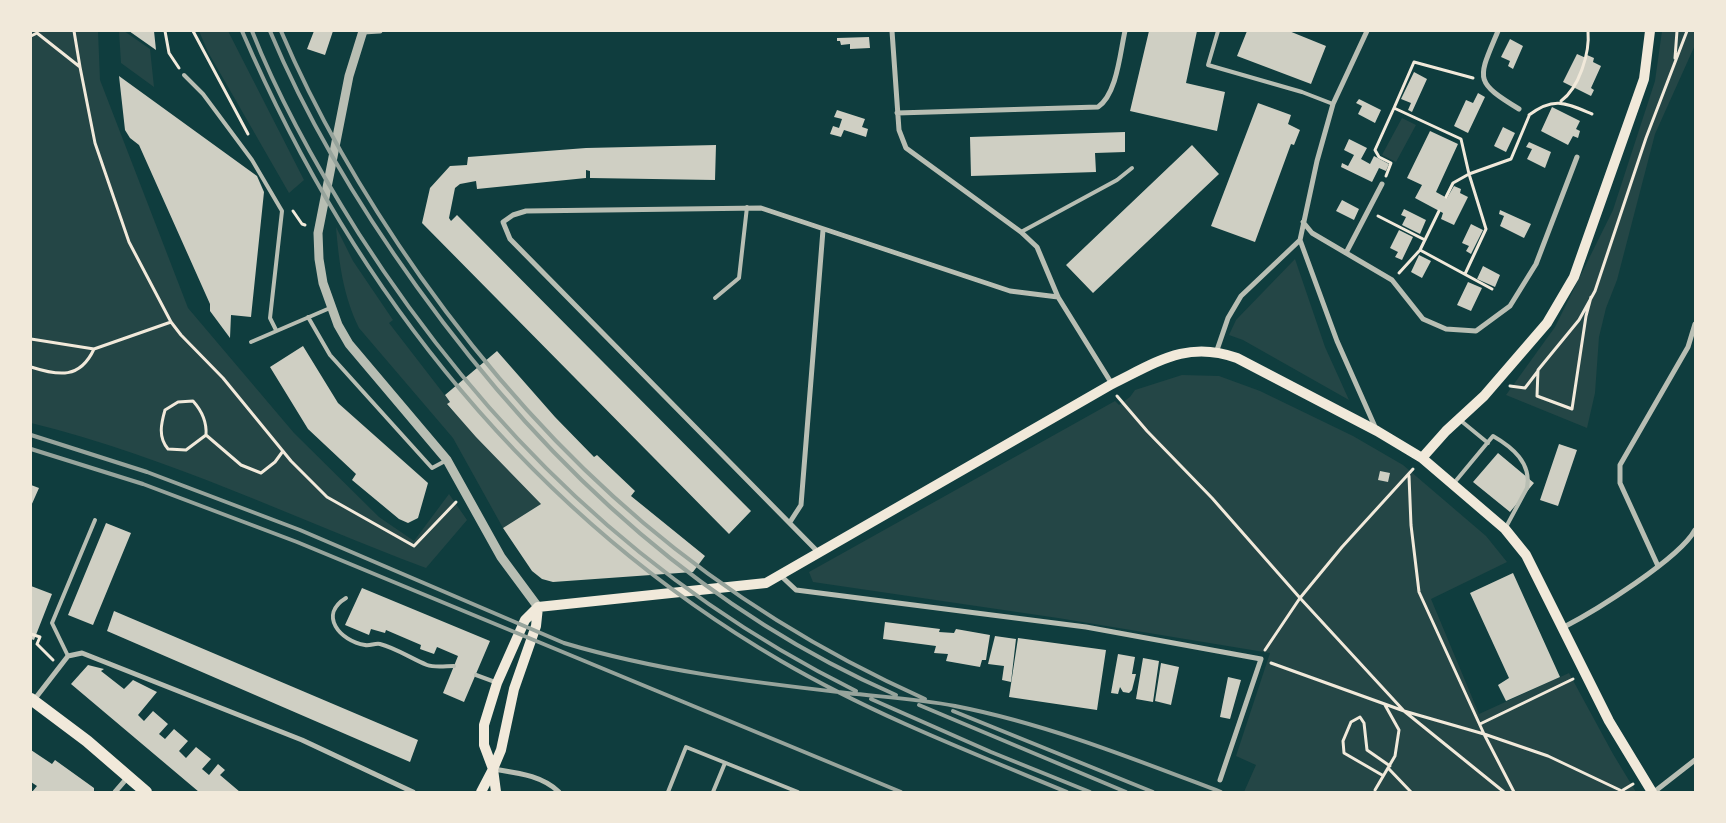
<!DOCTYPE html>
<style>
body{margin:0}
#map{position:relative;width:1726px;height:823px;overflow:hidden;background:#0f3d3e;font-family:Rubik,sans-serif}
canvas{display:block}
.frame{position:absolute;inset:0;border:32px solid #f1e9da;pointer-events:none}
</style>
<div id="map">
<canvas width="1726" height="823"></canvas>
<div class="frame"></div>
</div>
<script>
const context = document.querySelector('canvas').getContext('2d');
context.lineJoin = 'round';
function fillPath(path, color) { context.fillStyle = color; context.fill(path, 'evenodd'); }
function stroke(path, color, width, dash) { context.strokeStyle = color; context.lineWidth = width; context.lineCap = dash ? 'butt' : 'round'; context.setLineDash(dash || []); context.stroke(path); }
const green = new Path2D(`
 M31,31H98L100,80L188,308L294,433L379,517L414,541L449,494L467,520L426,568C295,519 167,456 31,423Z
 M119,31H124L150,49L154,87L121,63Z
 M199,31H228L304,180L289,193L208,52Z
 M1662,31H1695V45L1655,134L1617,280L1606,308L1599,337L1595,393L1587,428L1506,395L1555,327L1613,210L1655,81Z
 M1402,118L1416,125L1396,162L1382,155Z
 M336,227L353,261L393,320L389,323L450,402L447,405L541,504L503,528L453,438L359,328C343,295 339,263 336,227Z
 M1295,259L1325,347L1349,400L1243,340L1229,335L1236,320Z
 M1182,375L1219,376L1260,391L1353,436L1403,465L1486,536L1507,562L1431,599L1479,714L1569,673L1613,754L1636,792H1244L1256,765L1236,756L1270,653L1058,618L813,582L809,572L1115,401L1119,405L1130,397L1135,390Z`);
const building = new Path2D(`
 M129,31H154L156,50Z
 M314,31H333L325,55L307,49Z
 M1149,31H1197L1186,83L1225,92L1217,131L1130,111Z
 M1247,31H1289L1326,46L1311,84L1237,56Z
 M869,37L870,48L850,49V44L841,45L840,41H837V38Z
 M1510,39L1523,46L1513,69L1508,66L1510,61L1501,57Z
 M1577,54L1586,58L1587,55L1594,58L1593,62L1601,66L1591,88L1594,90L1591,96L1563,82Z
 M1414,72L1427,79L1412,112L1408,110L1411,103L1401,99Z
 M119,76L257,176L264,192L251,317L231,315L230,338L210,311V304L139,145L130,138L125,130Z
 M1478,93L1485,97L1468,133L1454,126L1466,100L1473,103Z
 M1359,99L1381,110L1375,123L1358,114L1362,106L1356,103Z
 M1258,103L1291,115L1288,124L1300,130L1294,145L1291,144L1255,242L1211,226Z
 M1552,107L1580,121L1576,129L1580,131L1578,138L1573,136L1568,145L1541,131Z
 M837,110L865,119L862,127L868,129L866,137L844,130L841,137L830,134L833,126L839,128L842,119L834,117Z
 M1503,127L1515,133L1506,152L1494,146Z
 M1430,131L1458,144L1436,192L1447,198L1454,186L1461,189L1460,193L1468,197L1454,225L1441,219L1443,213L1415,198L1422,185L1407,178Z
 M1125,132V152L1095,153L1096,172L971,176L970,137Z
 M1349,139L1367,148L1361,159L1370,164L1374,156L1389,164L1386,171L1379,168L1372,182L1341,167L1342,163L1348,166L1354,155L1344,150Z
 M1529,142L1551,152L1545,168L1527,159L1532,149L1526,147Z
 M716,145L715,180L590,178V171L586,170V178L477,189L476,181L460,184L455,188L449,218L451,221L457,215L751,511L729,534L422,223L430,188L450,166L467,165L468,157L586,148Z
 M1192,145L1219,174L1093,293L1066,265Z
 M1342,200L1359,209L1354,220L1336,211Z
 M1404,209L1426,220L1420,234L1402,225L1406,217L1401,215Z
 M1500,210L1531,224L1524,238L1500,226L1504,216L1499,214Z
 M1471,224L1483,230L1471,254L1466,251L1469,246L1462,243Z
 M1399,230L1413,237L1402,260L1395,257L1398,252L1390,248Z
 M1419,255L1431,261L1422,278L1411,272Z
 M1483,266L1500,275L1495,287L1477,279Z
 M1468,282L1482,288L1471,311L1457,305Z
 M303,346L338,403L428,483L418,518L408,523L399,519L352,480L356,474L308,429L270,367Z
 M497,351L555,417L594,457L597,455L635,491L631,496L705,556L693,572L553,582L542,579L532,571L503,528L541,504L476,437L447,404L450,402L445,395Z
 M1559,444L1577,450L1558,506L1540,500Z
 M1498,453L1534,483L1510,512L1473,482Z
 M1380,471L1390,473L1388,482L1378,480Z
 M31,485L39,488L31,506Z
 M106,523L131,533L93,625L68,615Z
 M1513,573L1560,677L1506,701L1498,685L1509,678L1470,593Z
 M31,586L52,594L34,640L31,639Z
 M362,588L490,641L464,702L443,693L458,656L437,647L434,654L420,649L421,645L386,630L385,633L371,629L369,635L345,625Z
 M114,611L418,740L410,762L107,631Z
 M885,622L940,629L939,632L954,633L956,629L990,635L986,660H982L980,667L946,661L948,654L934,653L936,646L883,639Z
 M995,636L1016,639L1011,682L1002,680L1004,666L988,664Z
 M1018,638L1106,650L1097,710L1009,697Z
 M1118,654L1135,657L1132,674H1136L1132,690L1129,693L1123,692L1120,687L1118,694L1111,693Z
 M1143,658L1159,661L1153,702L1136,699Z
 M1161,663L1179,667L1171,705L1155,701Z
 M88,665L104,669L101,671L124,689L133,680L157,692L138,715L144,721L153,711L168,724L159,734L165,739L174,729L188,741L179,751L186,758L196,747L211,759L202,769L209,775L218,764L225,770L220,775L240,792H199L71,684Z
 M1228,677L1241,680L1230,719L1220,717Z
 M31,750L52,764L55,760L94,788V792H32L37,786L31,782Z`);
const path = new Path2D(`
 M74,31L80,67
 M165,31L169,53L179,68
 M193,31L248,134
 M31,36L37,33L80,67L95,143L129,242L171,322L181,335L223,378L291,461L327,497L414,546L456,502
 M1675,58L1677,31
 M1473,78L1414,62L1394,108L1461,139L1469,174L1511,159L1529,116
 M1561,101C1579,88 1590,53 1588,31
 M1529,115C1554,96 1566,103 1592,114
 M1386,176L1391,163L1379,157L1375,150L1394,108
 M1446,197L1453,183L1469,174L1486,229L1465,274
 M293,211L302,224L305,225
 M1378,216L1425,240
 M1420,250L1492,289
 M1399,273L1420,250L1439,211
 M1591,297L1586,316L1572,409L1537,396L1538,370L1579,320L1595,291L1646,138L1687,31
 M31,339L94,349L171,322
 M31,367C59,376 80,379 94,349
 M1510,386L1525,388L1538,371
 M1117,396L1147,431L1212,498L1300,598L1404,711L1504,792
 M206,435L186,450L168,449C158,437 161,424 165,410L178,402L193,401C202,411 207,421 206,435L241,465L261,473L275,462L283,451
 M1409,476L1411,525L1419,592L1484,734L1514,792
 M31,634L40,637L37,644L53,660
 M1265,650L1300,598L1342,547L1413,469
 M1271,663L1404,711L1484,734L1548,756L1624,792
 M1480,724L1573,679
 M1389,769L1411,792
 M1382,775L1344,753L1343,741L1351,722L1360,717L1364,723L1367,750L1390,766
 M1375,790L1395,756L1399,730L1385,705
 M1623,790L1633,784`);
const service = new Path2D(`
 M1218,31L1208,65L1302,92L1333,104
 M184,75L203,94L252,160L282,211L270,318L276,330
 M1021,232L1117,180L1132,168
 M715,298L739,278L747,207
 M308,317L330,355L432,468L447,460
 M251,342L330,308
 M1460,420L1488,443
 M1454,483L1493,436C1512,447 1532,463 1527,488L1506,527
 M346,598C318,615 340,641 365,645C370,646 375,643 380,644C396,648 412,659 427,665C435,668 446,666 454,666
 M68,656L52,623L95,520
 M476,675L495,682
 M668,792L686,747L798,792
 M713,792L725,763`);
const minor = new Path2D(`
 M892,31L899,130L906,148L1021,232L1037,247L1058,297L1112,384
 M1367,31L1333,104L1317,161L1300,240L1337,341L1376,429
 M1498,31C1478,79 1473,81 1519,109
 M363,32L380,31
 M897,113L1098,107C1117,94 1120,53 1125,31
 M1303,222L1312,233L1392,280L1423,319L1446,329L1476,331L1510,306L1536,264L1577,157
 M1346,253L1382,184
 M1217,350L1228,318L1241,296L1300,240
 M790,522L801,505L823,230
 M819,553L510,239L503,222L513,215L526,211L761,208L1010,291L1058,297
 M1658,566L1620,483V465L1688,347L1695,324
 M780,575L796,590L1086,627L1261,659L1220,780
 M1564,627C1595,611 1679,559 1695,530
 M34,700L68,656L82,653L302,740L413,792
 M493,769C517,773 541,775 559,792
 M115,792L128,777
 M1654,792L1695,760`);
const tertiary = new Path2D(`
 M363,31L349,76L318,233L319,259L323,283L338,325L349,344L447,460L501,557L538,607`);
const secondary = new Path2D(`
 M1422,458L1446,431L1484,396L1547,323L1574,277L1644,79L1650,31
 M481,792L493,769L501,750L514,689L536,626L538,607
 M496,792L493,769L484,745V725L497,683L525,620L538,607L766,583L1112,384C1157,362 1187,340 1237,358L1377,431L1422,458L1505,529L1526,555L1609,721L1652,792`);
const primary = new Path2D(`
 M31,699L87,741L146,792`);
const rail = new Path2D(`
 M242,31C355,294 533,516 781,661C872,714 970,752 1067,792
 M252,31C280,102 318,169 359,234C485,430 645,586 856,691
 M270,31C307,120 361,209 417,287C541,460 699,609 896,695
 M281,31C318,118 366,199 420,276C554,465 713,604 925,699
 M31,435L147,472L300,530L564,643C658,671 750,682 847,693C883,697 920,699 955,706C1047,724 1134,759 1221,792
 M31,449L143,484L297,542L901,792
 M871,699L991,752L1090,792
 M919,705L1126,792
 M953,711L1153,792`);
fillPath(green, '#244646');
fillPath(building, '#cfcfc3');
stroke(path, '#f1e9da', 3);
stroke(service, '#b8beb3', 4);
stroke(minor, '#b8beb3', 5);
stroke(tertiary, '#b8beb3', 9);
stroke(secondary, '#f1e9da', 10);
stroke(primary, '#f1e9da', 12);
stroke(rail, '#97a49c', 4);
</script>
